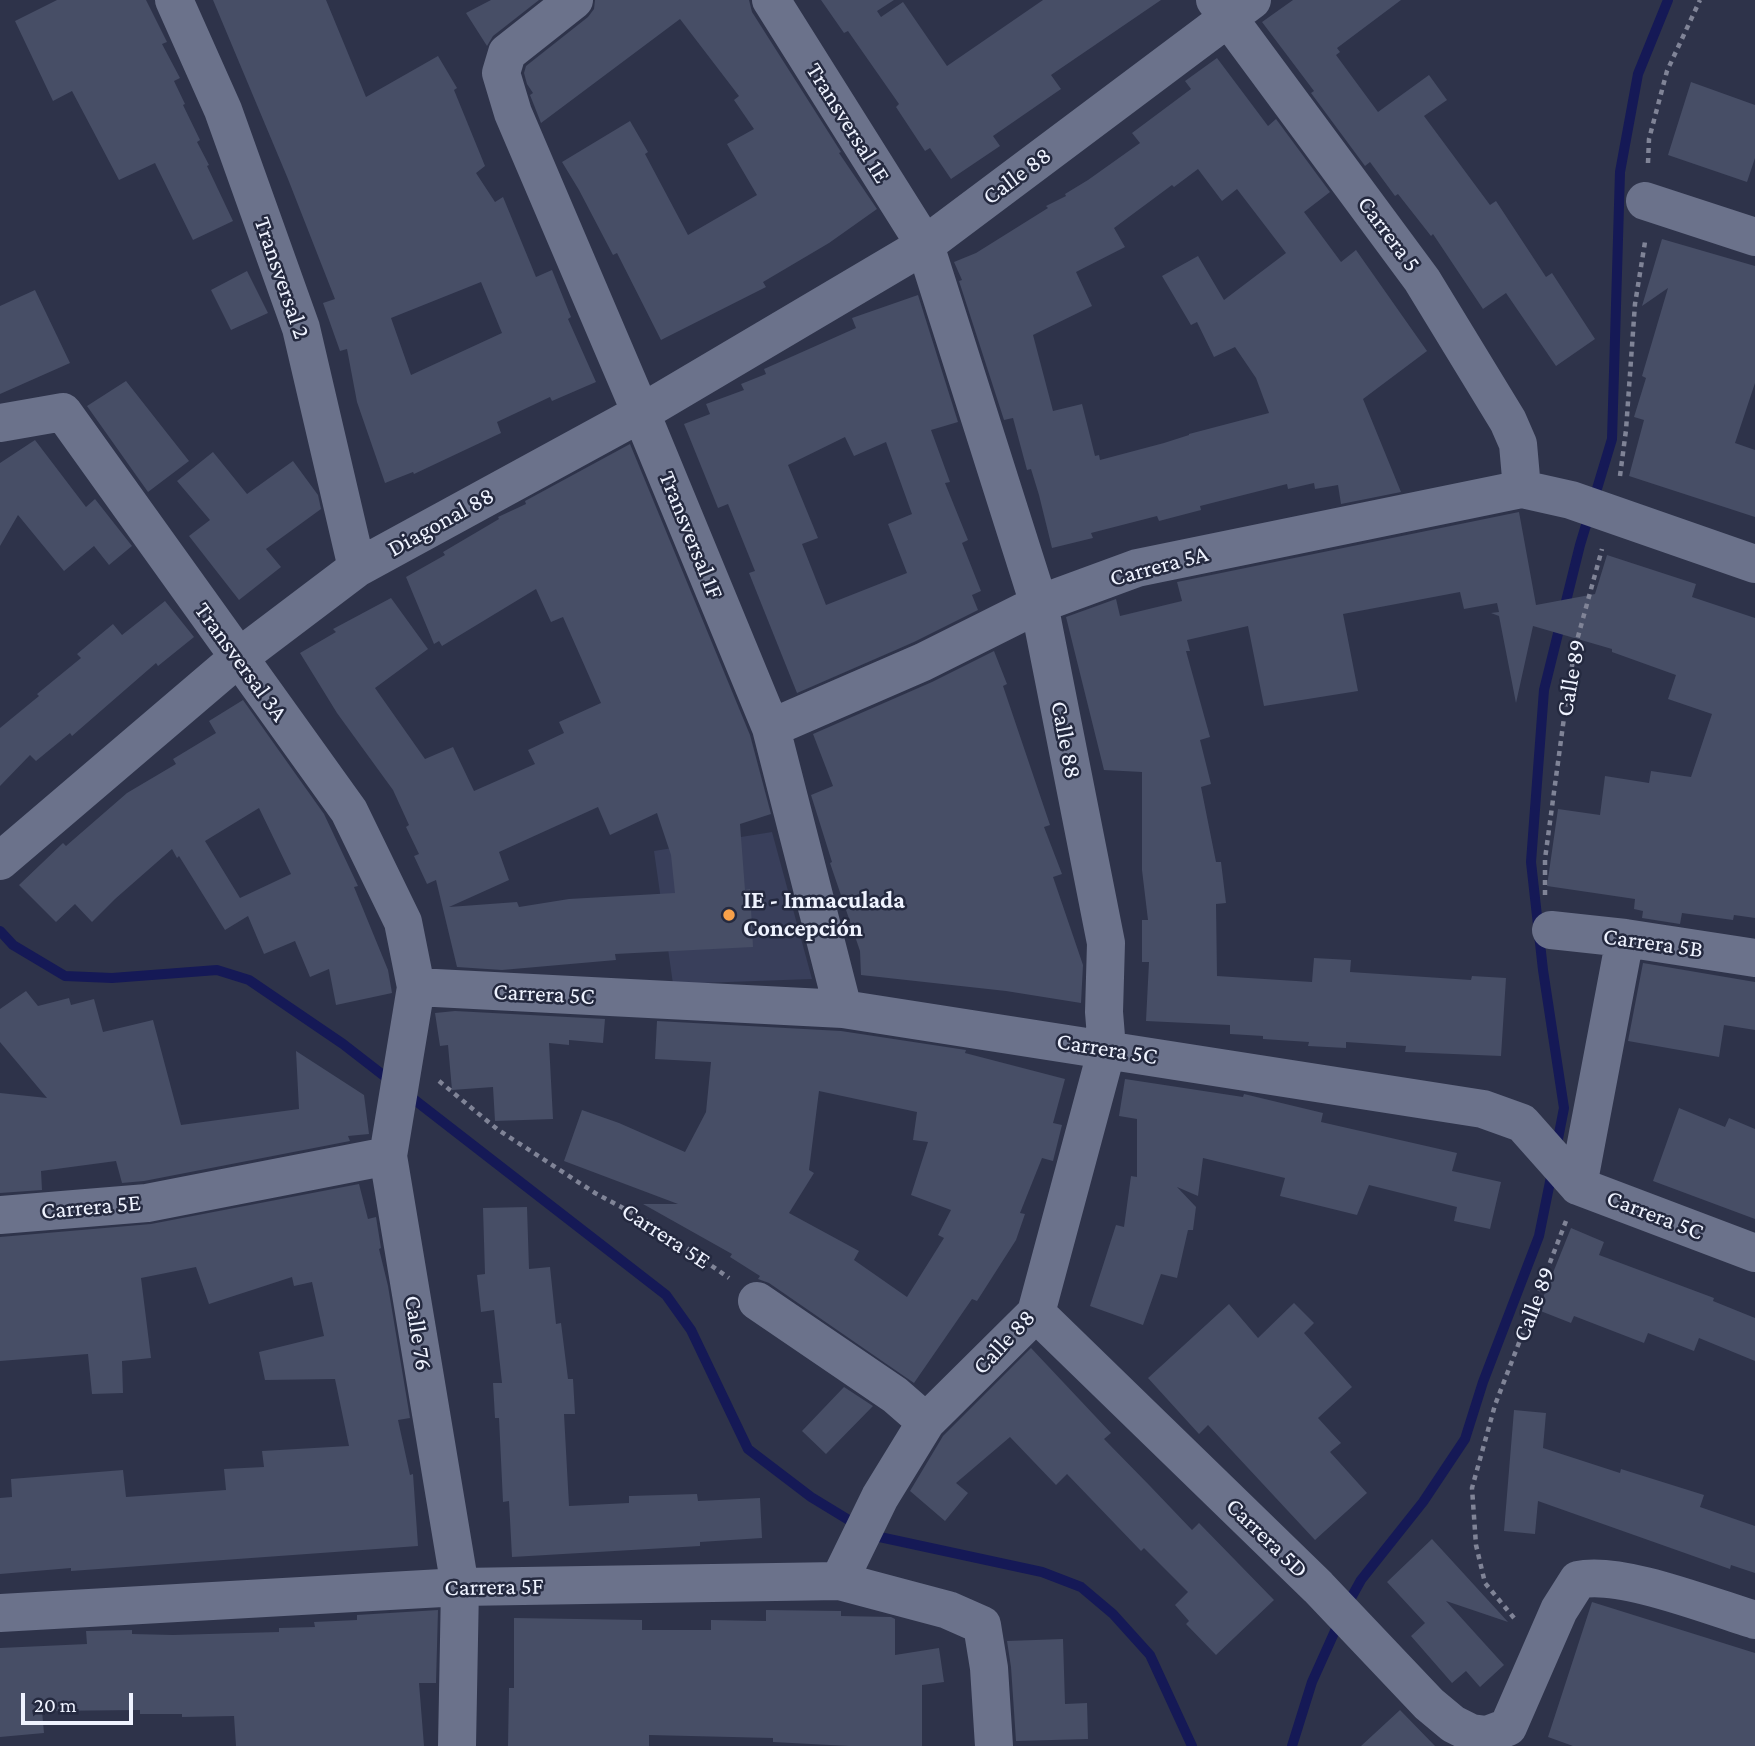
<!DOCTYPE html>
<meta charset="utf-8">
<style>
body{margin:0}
#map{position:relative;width:1755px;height:1746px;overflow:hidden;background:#2e334a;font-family:"Crimson Pro",serif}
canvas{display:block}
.scale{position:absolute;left:21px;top:1693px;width:112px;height:32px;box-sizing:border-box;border:4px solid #eff3ff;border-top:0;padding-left:9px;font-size:21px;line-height:24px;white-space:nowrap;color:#eff3ff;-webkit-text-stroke:5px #24293f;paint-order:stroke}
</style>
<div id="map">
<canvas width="1755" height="1746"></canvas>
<div class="scale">20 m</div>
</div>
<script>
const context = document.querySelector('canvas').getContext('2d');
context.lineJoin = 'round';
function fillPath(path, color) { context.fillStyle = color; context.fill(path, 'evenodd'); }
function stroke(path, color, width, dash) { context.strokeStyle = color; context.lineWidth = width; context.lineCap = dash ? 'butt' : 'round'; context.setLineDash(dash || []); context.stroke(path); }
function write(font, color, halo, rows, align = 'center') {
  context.font = font + ' "Crimson Pro",serif'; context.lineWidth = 5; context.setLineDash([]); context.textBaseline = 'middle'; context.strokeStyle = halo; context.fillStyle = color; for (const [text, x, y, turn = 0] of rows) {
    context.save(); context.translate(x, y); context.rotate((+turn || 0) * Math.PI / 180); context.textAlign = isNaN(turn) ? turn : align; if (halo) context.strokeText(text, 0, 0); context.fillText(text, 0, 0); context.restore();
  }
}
const built = new Path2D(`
 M772,832L812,979L673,984L654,851Z`);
const stream = new Path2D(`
 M0,931L13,945L65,976L112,978L217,970L249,980L343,1044L392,1082
 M407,1094L666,1295L691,1330L748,1449L811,1497L875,1536L1042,1572L1081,1587L1113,1614L1150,1655L1192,1746
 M1556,1149L1564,1108L1543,970L1531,862L1544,690L1580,545L1612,439L1620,172L1638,74L1668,0
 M1346,1607L1361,1580L1423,1502L1465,1439L1483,1382L1539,1236L1552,1172
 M1292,1746L1312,1682L1339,1622`);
const building = new Path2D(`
 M57,0H146L167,42L162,44L180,78L174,81L185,104L183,105L200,140L197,142L209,165L207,166L233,221L193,240L155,163L119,180L72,91L53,101L15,21Z
 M213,0H326L366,97L438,56L457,88L454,90L485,166L476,173L495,202L503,197L536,277L552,270L571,317L568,319L596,382L552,401L550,397L497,422L501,433L414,474L413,472L385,483L357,402L347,349L340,351L323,303L335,299L288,179ZM481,282L502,333L411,375L391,318Z
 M491,0H539L493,36L487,46L466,13Z
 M595,0H749L752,12L841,152L839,153L877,209L829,243L763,282L766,287L661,340L617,253L613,255L579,190L562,162L630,121L648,152L645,154L688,235L757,195L727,144L754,129L734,100L739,96L680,19L541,123L530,95L533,93L527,84L524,73L526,66L588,17L594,9Z
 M821,0H894L877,11L881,17L903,2L947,66L1043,0H1161L1051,75L1061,89L993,136L1000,146L951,179L930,148L925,151L896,107L899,104L848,31L844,33Z
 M1293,0H1401L1337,48L1340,52L1336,55L1378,112L1429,75L1447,100L1424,116L1490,205L1496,201L1546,277L1552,273L1595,339L1556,366L1506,293L1483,309L1433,234L1431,236L1398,194L1395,196L1370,162L1365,166L1311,93L1314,91L1262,22Z
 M1217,58L1268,126L1276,119L1330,192L1304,212L1341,262L1356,250L1427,351L1363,399L1401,492L1341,504L1338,485L1315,489L1314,483L1288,489L1287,484L1200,506L1201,510L1159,521L1157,516L1091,533L1093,538L1052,548L1039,495L1031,469L1027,470L1013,418L1004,420L959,281L962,280L954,262L976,253L1048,208L1046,206L1066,196L1065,194L1088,180L1140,143L1132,133L1191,89L1185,81ZM1198,169L1222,201L1237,189L1286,253L1224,300L1198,256L1162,276L1191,325L1197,322L1214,357L1235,347L1256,378L1269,413L1189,434V435L1164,443L1100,460L1099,455L1095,456L1082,404L1053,411L1033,335L1092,306L1076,272L1125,247L1114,228L1172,185L1174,187Z
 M1691,82L1755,105V158L1747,182L1668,155Z
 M1662,239L1755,266V383L1735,443L1755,450V517L1629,476L1644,420L1634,417L1646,378L1642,376L1668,288L1642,306Z
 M247,271L268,313L231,330L211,290Z
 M35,290L70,363L0,394V306Z
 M918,295L958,422L931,430L950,482L945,483L968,540L962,543L981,591L972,595L978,610L914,642L797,693L749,573L755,571L728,504L718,508L684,424L710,414L706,404L744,390L741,384L766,374L764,369L856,328L852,318ZM845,437L854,456L886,442L912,514L888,524L907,573L826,605L802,544L818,538L788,465Z
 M126,381L189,461L148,492L87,406Z
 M35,440L86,507L95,499L132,546L109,565L94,546L64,571L18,515L0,546V463Z
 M630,444L750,735L771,814L740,824L745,890L750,889L753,947L615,954L616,960L502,970L457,967L436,880L427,884L414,856L419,854L406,827L409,825L393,790L337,713L300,653L336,632L333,629L391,598L428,649L375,688L425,759L453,747L474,791L535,764L528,750L564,733L559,722L601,703L563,617L551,622L536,589L442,646L439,641L434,644L406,577L445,555L443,552L499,519L498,517L526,504L525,501ZM598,807L610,835L657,813L671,855L675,893L569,899L519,907L517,902L449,907L509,880L499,852Z
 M213,452L247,494L293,461L318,495L321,509L266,549L281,567L239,600L189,536L210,520L177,481Z
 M1519,512L1536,605L1595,594L1607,555L1696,584L1692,597L1755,618V918L1734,915L1733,920L1682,913L1680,924L1642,918L1643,911L1634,909L1635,899L1547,886L1558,809L1600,815L1605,776L1649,783L1651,771L1691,777L1712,714L1668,699L1676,675L1612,652V649L1533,626L1516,703L1499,616L1491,613L1499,612L1497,603L1464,609L1460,592L1343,614L1358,691L1264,706L1248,626L1187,640L1190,651H1186L1210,737L1200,740L1211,784L1201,787L1216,862H1221L1226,903L1216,904L1217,976L1312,982L1314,958L1351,960L1350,972L1471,980L1472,976L1506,978L1501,1056L1405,1052L1406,1046L1346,1042V1048L1308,1046L1309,1042L1263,1039V1036L1230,1034V1025L1146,1021L1149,962H1142V920H1148L1142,870V772L1104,770L1066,617L1116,599L1120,616L1182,601L1177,582Z
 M165,601L194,637L158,666L156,663L72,736L70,733L36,761L30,755L0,786V728L39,696L37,694L81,658L77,654L113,624L122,635Z
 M994,651L1007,684L1003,686L1050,825L1044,827L1062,874L1053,877L1083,965L1081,1003L1006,991L861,975L860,951L830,863L832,862L811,795L833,786L813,734L932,682Z
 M243,700L324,814L358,886L354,887L388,970L392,993L336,1005L329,969L310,977L295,941L264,954L248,916L225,930L179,856L177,858L172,849L115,899L92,922L75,904L56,922L19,885L63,843L66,846L127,793L176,764L173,759L216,733L209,721ZM259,808L291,874L240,898L205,841Z
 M1643,963L1755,982V1030L1724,1025L1719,1057L1628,1041Z
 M26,991L38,1006L69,998L71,1005L94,999L103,1032L153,1020L181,1125L299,1109L296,1051L364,1095L369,1134L348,1136L350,1141L144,1181L122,1183L116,1161L41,1171L42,1190L0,1193V1093L47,1098L0,1042V1009Z
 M455,1011L605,1019L603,1043L569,1040V1045L549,1043L553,1119L495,1121L493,1087L452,1090L448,1045L440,1046L435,1013Z
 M657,1021L841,1031L966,1050L965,1053L1065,1079L1053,1123L1062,1125L1053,1161L1042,1158L1020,1213L1025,1214L1016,1240L977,1301L972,1299L914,1383L769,1283L758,1279L760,1276L730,1257L732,1254L643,1204H678L564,1161L582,1110L619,1123L685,1152L706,1112L711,1062L655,1059ZM819,1091L917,1112L913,1140L928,1142L911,1195L951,1210L938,1235L944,1238L907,1297L854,1260L859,1251L789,1213L814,1173L809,1170Z
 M1125,1079L1243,1097L1244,1094L1323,1113L1321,1122L1457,1153L1452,1171L1501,1182L1490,1229L1454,1221L1457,1207L1369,1185L1357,1215L1280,1196L1285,1178L1203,1158L1198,1196L1177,1187L1196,1207L1193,1230H1188L1177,1278L1161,1274L1143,1325L1090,1306L1116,1225L1124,1227L1131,1176L1137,1177V1119L1119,1116Z
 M1679,1108L1725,1127L1729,1118L1755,1129V1219L1653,1181Z
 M359,1184L368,1219L376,1217L381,1248L379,1249L388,1286L410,1418L398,1420L410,1475L413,1474L418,1546L71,1571V1568L0,1574V1498L12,1497L11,1479L123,1470L126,1497L226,1490L224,1469L264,1467L262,1451L349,1446L335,1379L265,1380L259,1352L324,1336L312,1282L294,1286L292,1277L209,1304L196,1267L141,1278L151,1358L122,1361L123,1393L92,1394L88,1354L0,1361V1237L151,1224Z
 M527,1207L529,1269L550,1267L556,1324L561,1323L568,1379H573L575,1414H564L569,1506L629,1503V1496L697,1494L698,1501L760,1498L762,1538L700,1542V1546L512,1557L509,1501L503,1502L499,1418H495L493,1383H502L494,1310L481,1312L477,1275L485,1274L483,1208Z
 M1571,1228L1604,1242L1599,1255L1714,1298L1713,1301L1755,1318V1361L1699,1338L1694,1351L1648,1333L1644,1343L1574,1316L1571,1323L1538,1310Z
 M1294,1303L1314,1323L1304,1333L1352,1387L1318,1418L1341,1443L1330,1452L1367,1493L1315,1540L1208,1425L1199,1434L1148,1378L1229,1304L1258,1338Z
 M1031,1348L1111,1433L1104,1439L1150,1486L1192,1530L1199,1523L1274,1600L1216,1655L1186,1624L1189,1621L1175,1605L1188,1592L1144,1548L1141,1551L1067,1474L1056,1485L1010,1437L956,1483L968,1493L945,1521L910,1491L943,1436Z
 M844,1387L873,1406L826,1454L802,1431Z
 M1514,1410L1546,1413L1543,1448L1620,1473L1621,1469L1704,1495L1700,1507L1755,1526V1573L1731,1565L1730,1569L1538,1501L1535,1534L1504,1531Z
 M1432,1539L1508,1622L1446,1601L1504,1665L1480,1687L1466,1671L1452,1683L1411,1636L1425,1623L1387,1582Z
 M1592,1602L1755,1653V1746H1573L1548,1737Z
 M438,1610L436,1683H419L424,1746H236L234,1716L182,1717V1714H140V1710L42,1711L44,1733L0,1737V1648L87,1644L86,1631L132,1630V1634L173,1635L279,1632V1628L315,1627L314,1622L357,1620V1615Z
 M766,1610L841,1611V1616L891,1617L895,1619V1655L939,1648L944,1682L922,1685V1746H849L773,1742V1738L649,1735V1746H508L509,1688H514V1618L642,1620V1630H711V1620L766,1621Z
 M1063,1639L1065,1704L1087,1703L1088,1739L1016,1741L1011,1667L1007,1641Z
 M1400,1710L1435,1746H1361Z`);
const path = new Path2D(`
 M1648,163L1649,139L1667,71L1700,0
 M1620,476L1626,430L1635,304L1645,242
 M1545,895V859L1568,688L1576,644L1602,549
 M439,1081L497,1129L595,1193L651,1223L729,1278
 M1514,1618L1485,1583L1476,1545L1472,1488L1495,1405L1566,1221`);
const minor = new Path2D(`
 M174,0L223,110L301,328L357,568
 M574,0L507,53L501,73L513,113L641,413L771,728L843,1009
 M771,0L925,245L1039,604L1106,943L1104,1012L1107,1049L1036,1313L926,1422L880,1497L839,1581
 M1215,0L1422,280L1508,421L1518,444L1522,489
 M1645,201L1755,237
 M0,423L63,412L349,811L403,922L416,987L388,1156L460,1587L457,1746
 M771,728L923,662L1039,604L1137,568L1522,489L1571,500L1755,564
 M0,861L238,658L357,568L641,413L925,245L1252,0
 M1551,930L1625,938L1755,958
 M416,987L843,1009L1483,1109L1522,1123L1578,1186L1755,1253
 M1578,1186L1625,938
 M0,1215L147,1203L388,1156
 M757,1301L895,1395L926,1422
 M1036,1313L1318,1587L1429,1704L1453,1724L1471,1733L1487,1735L1508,1727L1559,1610L1578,1580C1619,1570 1712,1607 1755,1620
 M0,1613L460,1587L839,1581L948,1610L982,1625L989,1668L994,1746`);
const markers = [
 [729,915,7,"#f8a14a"]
];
const streetNames = [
 ["Transversal 1E",848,123,58],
 ["Calle 88",1017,176,-37],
 ["Carrera 5",1389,234,53],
 ["Transversal 2",282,278,71],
 ["Diagonal 88",441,522,-29],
 ["Transversal 1F",691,535,68],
 ["Carrera 5A",1159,566,-15],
 ["Transversal 3A",241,662,54],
 ["Calle 89",1571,678,-80],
 ["Calle 88",1066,740,79],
 ["Carrera 5B",1653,943,8],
 ["Carrera 5C",544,994,3],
 ["Carrera 5C",1107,1049,9],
 ["Carrera 5E",91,1207,-5],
 ["Carrera 5C",1655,1215,21],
 ["Carrera 5E",666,1236,33],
 ["Calle 89",1534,1304,-69],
 ["Calle 76",418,1333,81],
 ["Calle 88",1004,1342,-47],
 ["Carrera 5D",1267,1538,44],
 ["Carrera 5F",494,1587,-1]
];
const poiNames = [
 ["IE - Inmaculada",743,901],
 ["Concepción",743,929]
];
fillPath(built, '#393f5b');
stroke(stream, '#151956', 10);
fillPath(building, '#474e66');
stroke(path, '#808497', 4.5, [5, 5]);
stroke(minor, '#6b728b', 38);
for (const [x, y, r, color] of markers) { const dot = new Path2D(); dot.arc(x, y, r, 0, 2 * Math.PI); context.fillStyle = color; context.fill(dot); stroke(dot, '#24293f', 2.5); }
write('24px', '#eff3ff', '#24293f', streetNames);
write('bold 24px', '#eff3ff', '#24293f', poiNames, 'left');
</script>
